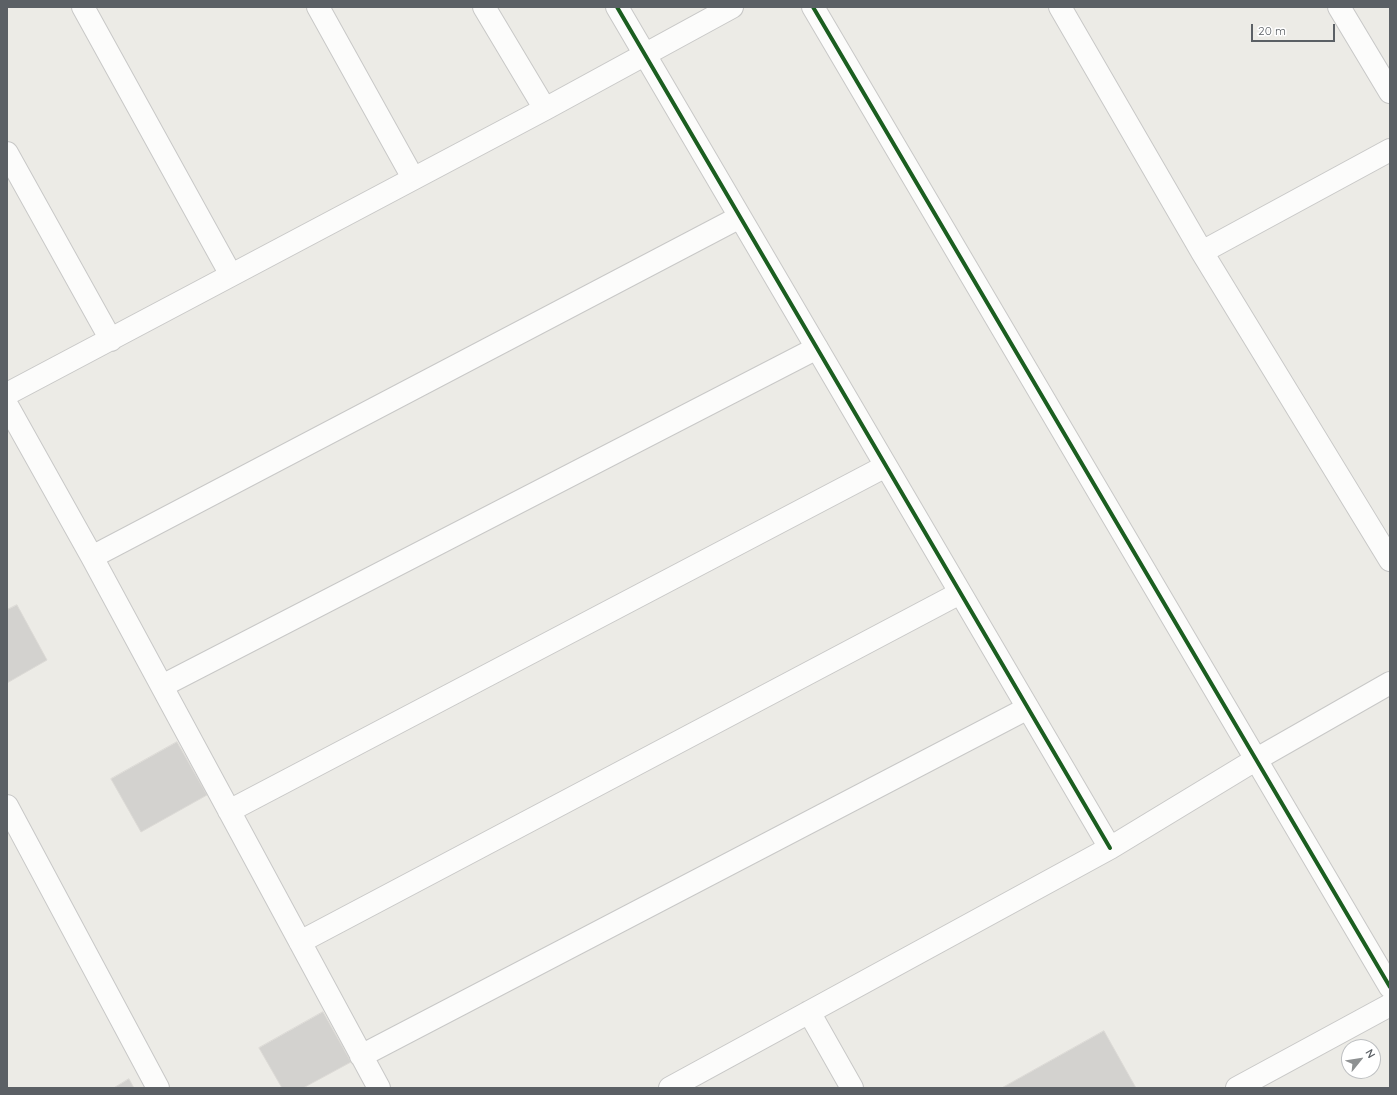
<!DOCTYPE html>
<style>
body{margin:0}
#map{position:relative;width:1397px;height:1095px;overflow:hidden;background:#ecebe6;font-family:Quicksand,sans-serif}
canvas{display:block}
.frame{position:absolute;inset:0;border:8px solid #5b6065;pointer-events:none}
.north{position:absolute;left:1341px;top:1039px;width:40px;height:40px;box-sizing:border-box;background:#fff;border:1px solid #bdbfc1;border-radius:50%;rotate:60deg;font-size:11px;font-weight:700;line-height:16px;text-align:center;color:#5b6065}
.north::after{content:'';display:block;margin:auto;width:14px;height:18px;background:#8e9192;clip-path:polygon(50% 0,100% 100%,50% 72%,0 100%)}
.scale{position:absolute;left:1251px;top:24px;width:84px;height:18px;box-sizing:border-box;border:2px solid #5b6065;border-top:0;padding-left:5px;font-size:12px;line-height:14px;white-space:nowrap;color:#5b6065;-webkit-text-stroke:3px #fff;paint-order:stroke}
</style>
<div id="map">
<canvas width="1397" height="1095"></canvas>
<div class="frame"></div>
<div class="north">N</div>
<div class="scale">20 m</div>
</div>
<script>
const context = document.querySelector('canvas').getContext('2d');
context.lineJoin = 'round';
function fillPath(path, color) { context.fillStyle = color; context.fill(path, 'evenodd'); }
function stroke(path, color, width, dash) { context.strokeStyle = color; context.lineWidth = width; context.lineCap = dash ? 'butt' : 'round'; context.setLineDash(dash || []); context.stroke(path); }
const building = new Path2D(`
 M17,605L47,660L7,683V610Z
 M177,742L207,795L141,832L111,779Z
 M323,1012L351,1062L303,1088H282L259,1048Z
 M1104,1031L1136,1088H1002Z
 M129,1079L134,1088H114Z`);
const street = new Path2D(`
 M83,7L231,275
 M318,7L413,178
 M484,7L545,109
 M617,7L1110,848
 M813,7L1390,987
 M1060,7L1202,252L1390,560
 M1339,7L1390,92
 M7,153L111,340
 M1202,252L1390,150
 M7,394L545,109L732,7
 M7,405L92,557L379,1088
 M92,557L740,217
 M162,686L817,348
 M7,806L158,1088
 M229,811L886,466
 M300,942L960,593
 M809,1012L852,1088
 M361,1056L1028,708
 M670,1088L1110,848L1255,760L1390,683
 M1237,1088L1390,1005`);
const cycleway = new Path2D(`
 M617,7L1110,848
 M813,7L1390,987`);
fillPath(building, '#d3d2cf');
stroke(building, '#dcdad6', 1);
stroke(street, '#c8c8c7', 24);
stroke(street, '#fcfcfb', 22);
stroke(cycleway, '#1b5e20', 4);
</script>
